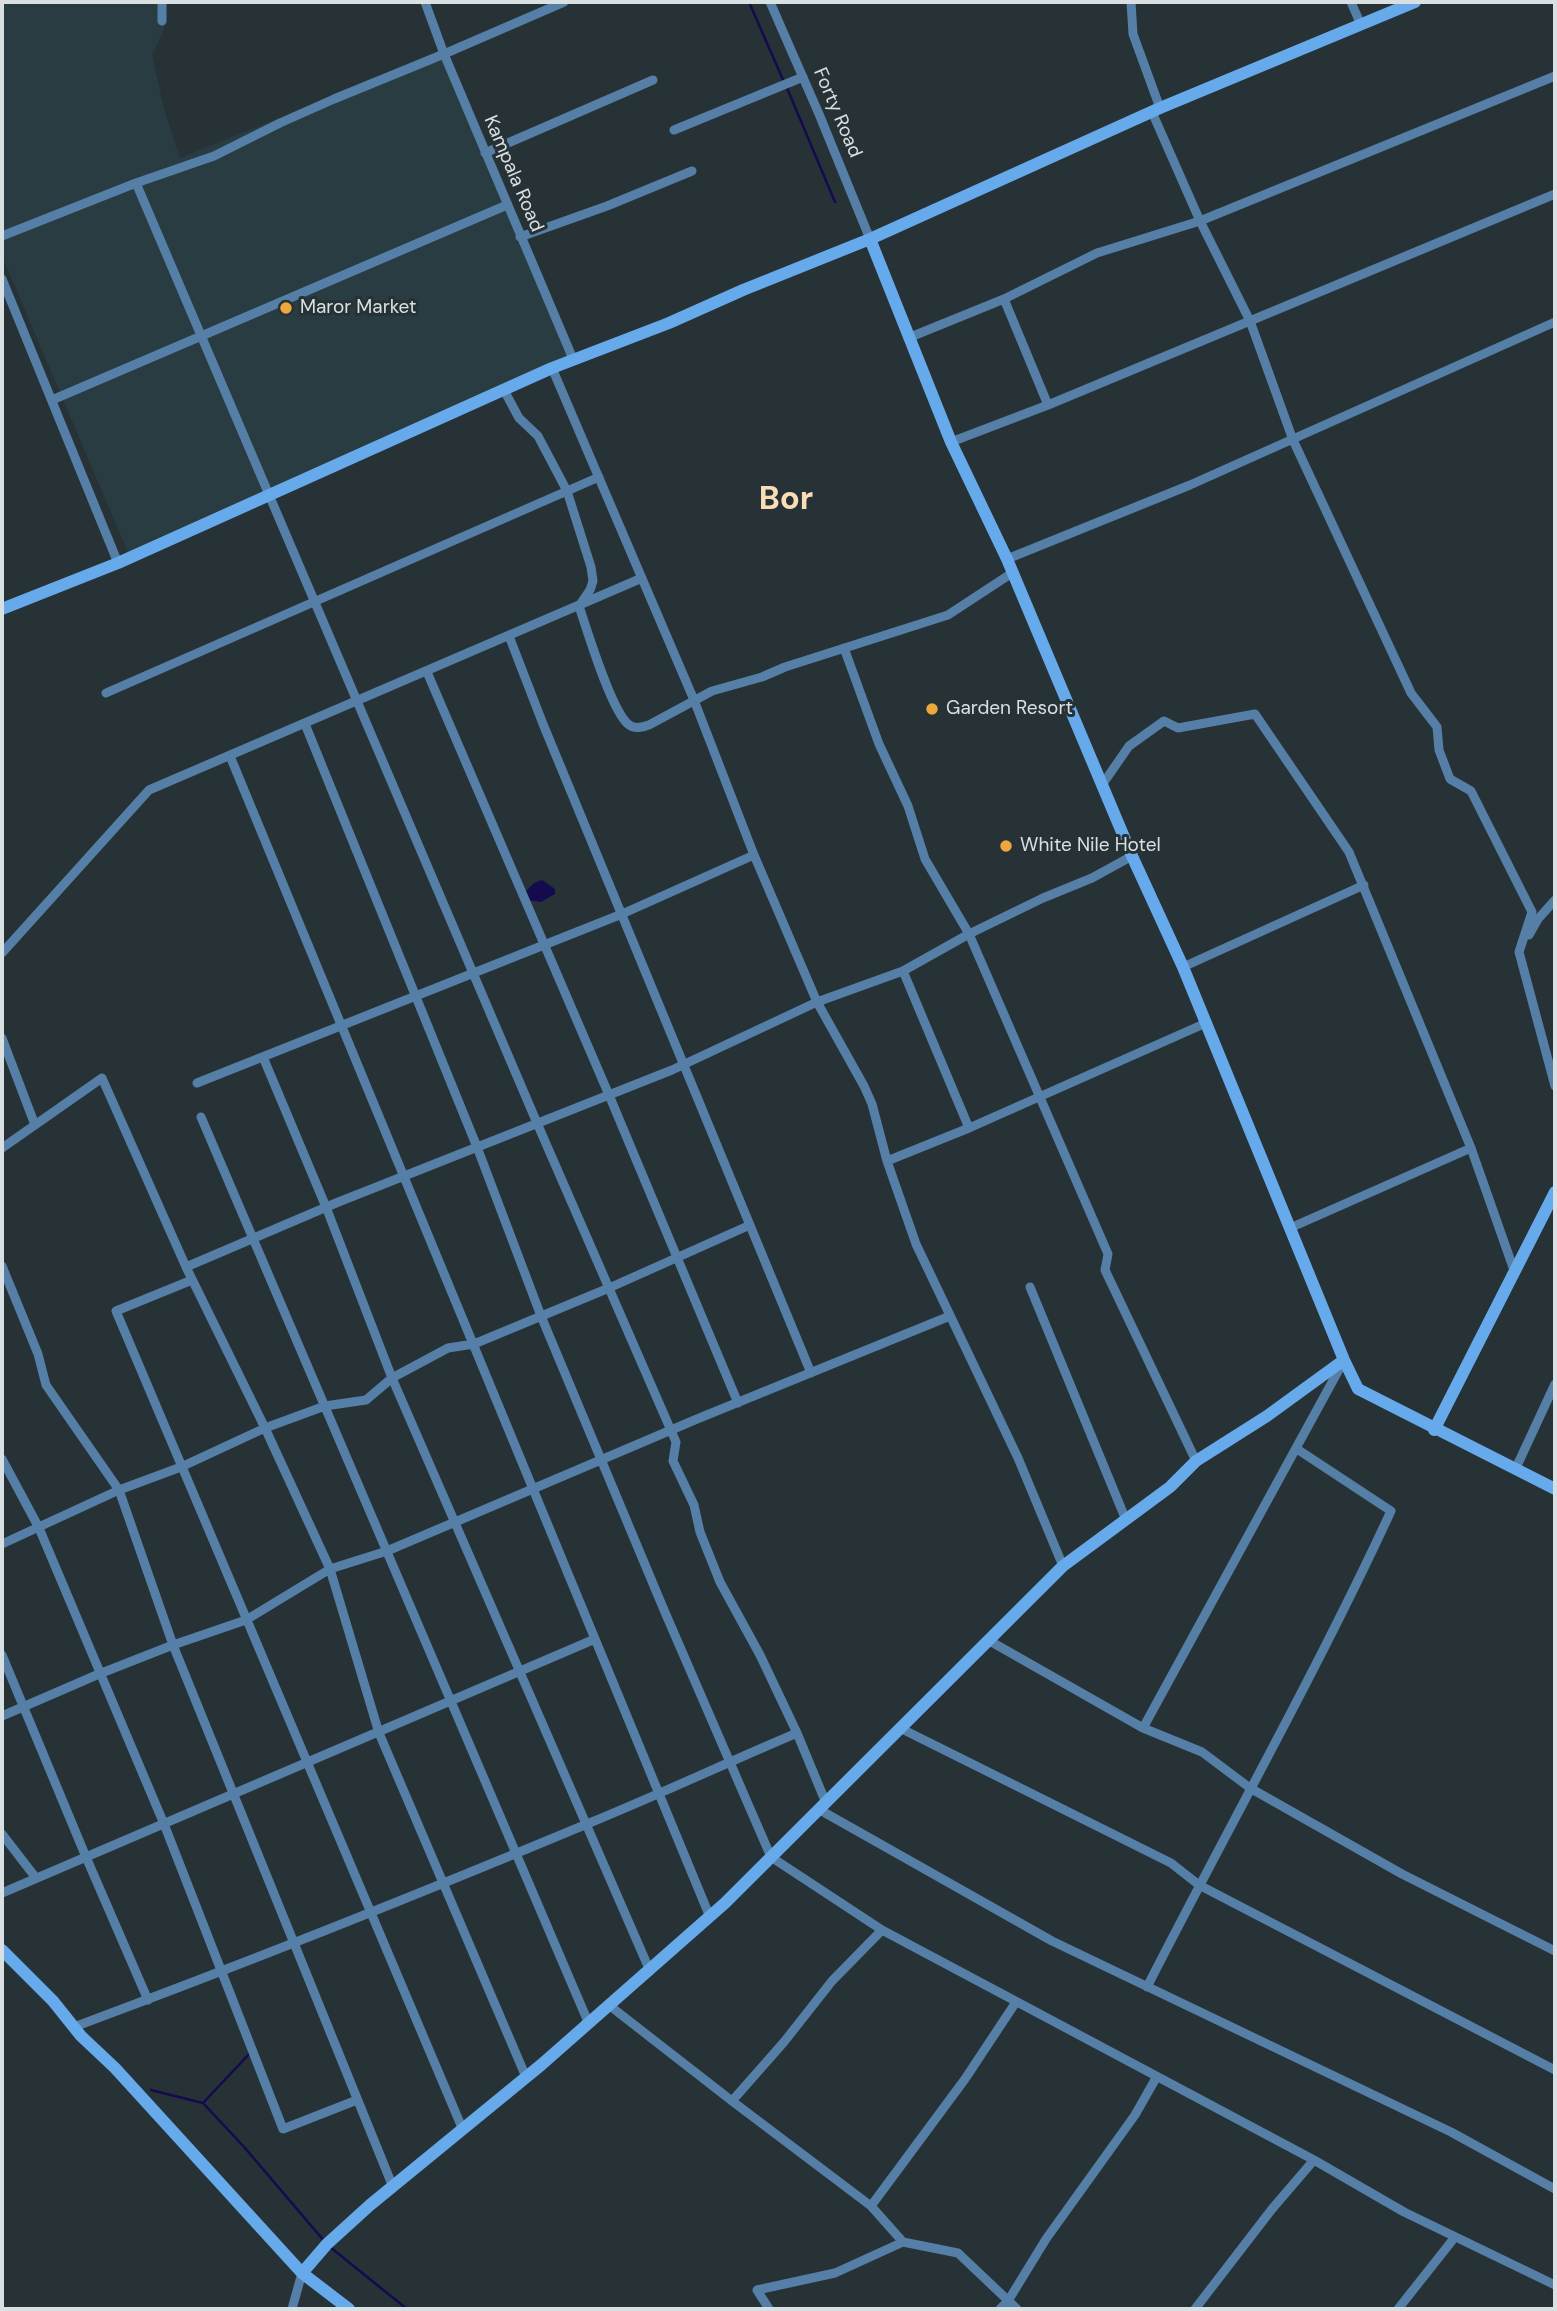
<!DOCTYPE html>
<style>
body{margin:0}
#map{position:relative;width:1557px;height:2311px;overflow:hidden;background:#273236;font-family:"DM Sans",sans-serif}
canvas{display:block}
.frame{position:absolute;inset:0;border:4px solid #d9e0e2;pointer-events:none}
</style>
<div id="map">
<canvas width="1557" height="2311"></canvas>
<div class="frame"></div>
</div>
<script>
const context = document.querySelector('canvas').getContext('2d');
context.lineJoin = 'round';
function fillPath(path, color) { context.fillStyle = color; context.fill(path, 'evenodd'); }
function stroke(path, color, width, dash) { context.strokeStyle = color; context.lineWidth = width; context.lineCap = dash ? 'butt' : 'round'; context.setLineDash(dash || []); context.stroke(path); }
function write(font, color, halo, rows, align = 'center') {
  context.font = font + ' "DM Sans",sans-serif'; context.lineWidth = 6; context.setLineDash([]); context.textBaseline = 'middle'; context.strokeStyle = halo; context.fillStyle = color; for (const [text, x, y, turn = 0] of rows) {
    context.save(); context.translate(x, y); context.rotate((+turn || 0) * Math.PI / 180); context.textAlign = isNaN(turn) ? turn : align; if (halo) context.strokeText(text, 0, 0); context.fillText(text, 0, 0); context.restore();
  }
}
const built = new Path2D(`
 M2,2H165L164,30L152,55L164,109L180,158L440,53L569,361L132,562L2,256Z`);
const water = new Path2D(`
 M542,880L555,889V894L541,902L528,900L526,891L534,883Z`);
const stream = new Path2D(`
 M749,2L784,82
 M787,88L835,202
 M151,2090L203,2103L245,2148L325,2242
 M203,2103L251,2052
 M330,2247L407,2309`);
const street = new Path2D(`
 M425,2L444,54L573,359
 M770,2L819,114L870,239
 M1131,2L1133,34L1160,108
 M1351,2L1361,25
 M162,21V2
 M1152,112L1200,221L1250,321L1293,440L1411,693L1437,727L1439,750L1450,779L1471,791L1532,912L1519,952L1555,1086
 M674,130L803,77
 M485,153L653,80
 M136,183L537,1123L676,1442L673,1461L694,1505L700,1532L720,1582L760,1655L797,1733L826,1803
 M2,236L136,183L214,156L280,123L334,99L444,54L564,2
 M520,237L607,206L692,171
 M2,279L118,563
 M1004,299L1048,405
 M908,338L1004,299L1097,253L1200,221L1555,76
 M552,368L694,700L754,855L817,1002L864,1086L872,1104L887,1161L916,1244L1018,1458L1063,1566
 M504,390L519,418L538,436L567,491L591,567L593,581L590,590L579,606C587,630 611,710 628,724C635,730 642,727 649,725L712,691L762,677L785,667L948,615L1012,573
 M52,400L507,205
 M951,442L1048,405L1555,194
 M1007,559L1190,485L1555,322
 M509,636L543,724L811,1373
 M844,648L879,744L908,806L925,859L969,934L1108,1254L1105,1270L1196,1461
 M427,672L609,1095L738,1403
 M106,693L599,477
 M305,724L477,1147L541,1316L664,1610L771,1857L882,1930L1314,2160L1404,2212L1555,2285
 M230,756L710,1917
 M1102,785L1129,746L1164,721L1178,728L1255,714L1349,852L1471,1148L1515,1273
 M1529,935L1538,919L1555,900
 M2,953L149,790L642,578
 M1183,967L1364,885
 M903,971L969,1128
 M2,1038L35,1125
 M263,1057L326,1207L392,1378L650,1971
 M197,1083L622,914L754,855
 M201,1117L589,2024
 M2,1148L102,1078L186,1267L265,1428L330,1569L379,1733L526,2077
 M887,1161L969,1128L1206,1023
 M1290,1228L1471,1148
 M2,1266L38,1354L46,1385L119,1490L173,1645L393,2187
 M186,1267L336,1203L672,1070L817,1002L903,971L969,934L1043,898L1092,878L1132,856
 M192,1280L116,1311L463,2130
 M1030,1287L1126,1520
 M2,1459L39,1528L164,1824L283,2129L357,2100
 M1515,1470L1555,1384
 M2,1544L119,1490L181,1467L265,1428L325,1406L366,1400L392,1378L448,1348L474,1344L609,1288L750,1225
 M988,1640L1143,1728L1202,1752L1250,1788L1402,1874L1555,1951
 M2,1655L86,1857L148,2000
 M2,1716L99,1674L173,1645L246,1620L330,1569L387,1551L697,1419L950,1316
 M900,1728L1171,1863L1199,1885L1555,2070
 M1143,1728L1342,1364
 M820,1810L1052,1941L1451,2132L1555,2189
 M2,1834L36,1878
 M2,1893L595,1639
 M1147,1987C1228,1828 1316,1673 1391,1511L1297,1449
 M610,2006L732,2101L871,2206L903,2242L958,2253L1017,2309
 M74,2027C246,1963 417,1895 587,1824C658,1795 726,1763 797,1733
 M732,2101L784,2042L832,1981L882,1930
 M871,2206L965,2079L1016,2002
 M292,2309L302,2273
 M769,2309L757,2290L835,2273L903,2242
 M1000,2309L1008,2301L1046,2239L1135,2115L1156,2078
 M1195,2309L1272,2209L1314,2160
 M1398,2309L1455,2237`);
const secondary = new Path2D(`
 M870,239L951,442L1007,559L1132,856L1183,967L1344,1360L1358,1389L1555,1489
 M2,609L118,563L552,368L669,323L743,290L870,239L1160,108L1415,2
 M1434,1430L1555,1192
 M2,1950L53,2001L81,2036L115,2068L302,2273L349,2309
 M302,2273L327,2244L370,2205L541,2065L725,1903L1063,1566L1170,1487L1196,1461L1267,1416L1344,1360`);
const markers = [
 [286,308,7,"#eda83b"],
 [932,709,7,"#eda83b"],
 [1006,846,7,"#eda83b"]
];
const streetNames = [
 ["Forty Road",837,113,67],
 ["Kampala Road",513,174,67]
];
const poiNames = [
 ["Maror Market",300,308],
 ["Garden Resort",946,709],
 ["White Nile Hotel",1020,846]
];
const townNames = [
 ["Bor",786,500]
];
fillPath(built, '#293c42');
fillPath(water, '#140b4e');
stroke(stream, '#140b4e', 2.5);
stroke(street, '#557fa7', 9);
stroke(secondary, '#66aaec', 12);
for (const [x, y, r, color] of markers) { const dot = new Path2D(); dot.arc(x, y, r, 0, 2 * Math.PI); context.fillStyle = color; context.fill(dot); stroke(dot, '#273236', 2.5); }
write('19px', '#d9e0e2', '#273236', streetNames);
write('19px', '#d9e0e2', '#273236', poiNames, 'left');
write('bold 33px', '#fadcb6', '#273236', townNames);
</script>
